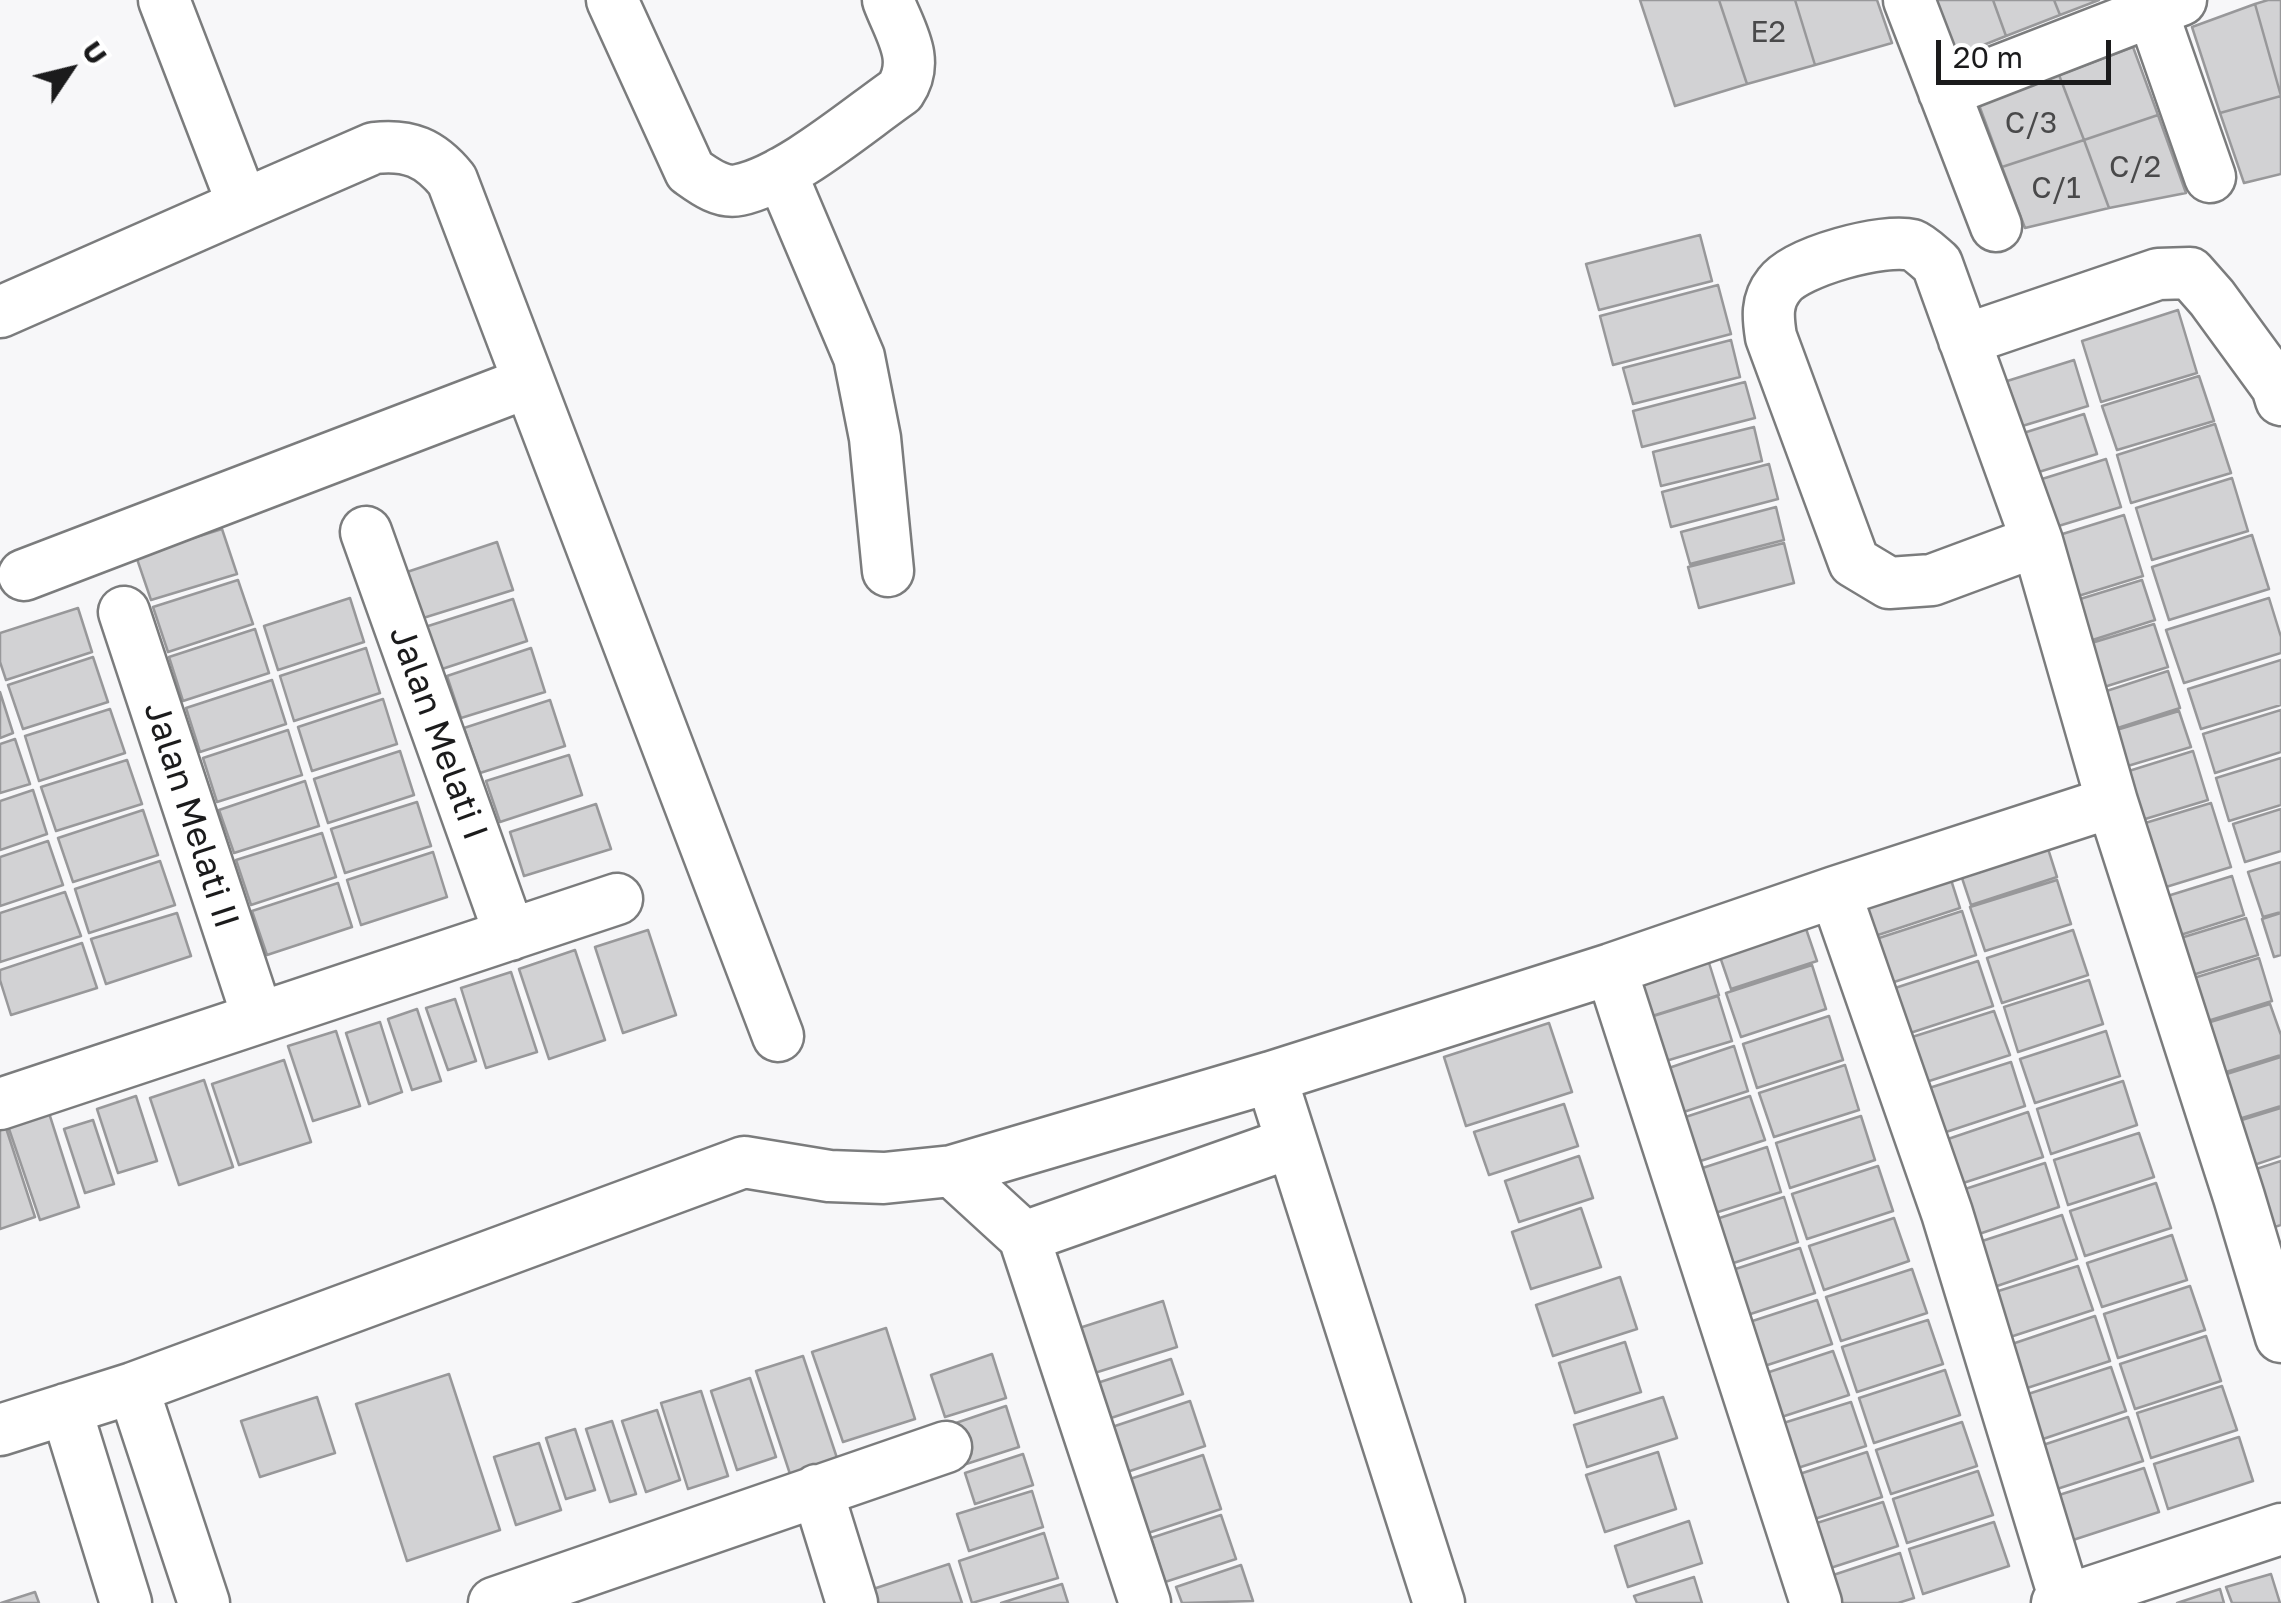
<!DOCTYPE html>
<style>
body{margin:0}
#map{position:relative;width:2281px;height:1603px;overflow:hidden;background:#f7f7f9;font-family:"Golos Text",sans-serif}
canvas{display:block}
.north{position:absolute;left:20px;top:20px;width:100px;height:100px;-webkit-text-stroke:8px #fff;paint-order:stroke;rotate:55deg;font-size:28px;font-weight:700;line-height:40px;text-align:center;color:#1b1b1c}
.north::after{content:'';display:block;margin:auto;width:35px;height:45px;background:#1b1b1c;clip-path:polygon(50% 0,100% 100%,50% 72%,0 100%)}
.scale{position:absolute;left:1936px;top:40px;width:175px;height:45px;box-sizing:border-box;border:5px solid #1b1b1c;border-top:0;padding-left:12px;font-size:30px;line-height:35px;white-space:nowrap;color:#1b1b1c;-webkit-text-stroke:8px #fff;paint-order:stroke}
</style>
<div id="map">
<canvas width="2281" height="1603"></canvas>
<div class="north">U</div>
<div class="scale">20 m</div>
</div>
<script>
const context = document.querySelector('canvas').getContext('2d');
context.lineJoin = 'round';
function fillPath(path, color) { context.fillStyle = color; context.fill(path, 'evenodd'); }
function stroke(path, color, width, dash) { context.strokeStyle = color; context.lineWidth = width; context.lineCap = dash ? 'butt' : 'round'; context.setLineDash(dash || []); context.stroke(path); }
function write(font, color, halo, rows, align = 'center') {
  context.font = font + ' "Golos Text",sans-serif'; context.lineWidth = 8; context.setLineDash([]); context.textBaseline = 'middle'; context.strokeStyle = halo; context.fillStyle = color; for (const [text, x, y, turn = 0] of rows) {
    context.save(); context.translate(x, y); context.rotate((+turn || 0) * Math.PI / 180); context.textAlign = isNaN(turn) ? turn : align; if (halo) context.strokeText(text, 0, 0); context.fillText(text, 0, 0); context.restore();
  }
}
const building = new Path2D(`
 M1640,0H1719L1747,84L1675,106Z
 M1719,0H1795L1815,65L1747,84Z
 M1795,0H1877L1892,43L1815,65Z
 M1935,0H1993L2006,36L1956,56Z
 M1993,0H2054L2060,15L2006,36Z
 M2054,0H2099L2060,15Z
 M2268,0H2281V96L2255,4Z
 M2255,4L2281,96L2220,113L2192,27Z
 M2133,47L2158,115L2084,140L2059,75Z
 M2059,75L2084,140L2002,167L1979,105Z
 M2281,96V174L2244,183L2220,113Z
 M2158,115L2186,193L2109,208L2084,140Z
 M2084,140L2109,208L2025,228L2002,167Z
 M1700,235L1712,281L1599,310L1586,264Z
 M1718,285L1731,334L1613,365L1600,316Z
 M2178,310L2197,373L2101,402L2082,341Z
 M1731,340L1740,377L1633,404L1623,368Z
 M2074,360L2088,406L2019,427L2004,382Z
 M2199,376L2214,421L2117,450L2102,406Z
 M1745,382L1755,418L1642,447L1633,411Z
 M2084,414L2097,454L2029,475L2017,435Z
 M2215,424L2231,473L2131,503L2117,455Z
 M1754,427L1762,461L1661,486L1653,452Z
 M2106,459L2121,507L2042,531L2026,484Z
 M1769,464L1778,499L1671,527L1662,492Z
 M2232,478L2248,531L2152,560L2136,508Z
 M1776,507L1784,540L1690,564L1681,532Z
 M2124,515L2143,576L2062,601L2043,540Z
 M222,529L237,574L151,600L136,556Z
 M2252,535L2269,589L2169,620L2152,567Z
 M497,542L513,590L420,619L404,573Z
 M1784,543L1794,583L1699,608L1688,567Z
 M238,580L253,624L168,652L153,607Z
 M2142,580L2155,620L2080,644L2067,603Z
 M350,598L364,642L278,670L264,626Z
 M2269,598L2281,637V653L2184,683L2166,630Z
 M513,599L527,641L439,670L425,627Z
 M78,608L92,652L6,680L0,662V633Z
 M2154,624L2168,667L2088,692L2075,648Z
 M255,629L269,673L183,701L169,657Z
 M366,648L380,693L294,721L280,676Z
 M531,648L545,692L461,718L447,676Z
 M93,657L108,702L23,729L8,685Z
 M2281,660V705L2201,729L2188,689Z
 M2168,671L2180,708L2099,734L2088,697Z
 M272,680L286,724L200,752L186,708Z
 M0,692L13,733L0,738Z
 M383,699L397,744L312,771L298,727Z
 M550,700L565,746L480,773L464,728Z
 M110,709L125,753L39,781L25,736Z
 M2281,710V752L2215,773L2203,734Z
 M2179,711L2191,747L2111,771L2100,735Z
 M288,730L302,775L217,802L203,758Z
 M15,739L30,784L0,793V744Z
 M400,751L414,795L328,823L314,779Z
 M2193,751L2208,800L2132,823L2116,775Z
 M569,755L582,795L500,822L486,781Z
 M2281,758V805L2229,821L2216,778Z
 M127,760L142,804L56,831L41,787Z
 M305,781L319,826L234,853L219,810Z
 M33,790L47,834L0,850V801Z
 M417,802L431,846L345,873L331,829Z
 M2211,803L2231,867L2153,891L2132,827Z
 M596,804L611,849L524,876L510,832Z
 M2281,809V851L2245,862L2233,824Z
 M143,810L158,855L73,882L58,838Z
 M322,833L336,877L251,905L236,860Z
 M2043,833L2057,877L1971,905L1956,860Z
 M48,841L63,885L0,906V857Z
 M433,852L447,897L361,925L347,880Z
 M160,861L175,905L89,933L75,889Z
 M2281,862V912L2263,917L2248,872Z
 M1946,864L1960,908L1875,936L1860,891Z
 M2232,876L2244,915L2174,937L2161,898Z
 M2057,880L2071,924L1985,951L1970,907Z
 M338,883L352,927L267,955L252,911Z
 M65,892L81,936L0,962V913Z
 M1962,911L1976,955L1891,983L1876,939Z
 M177,913L191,956L106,984L91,939Z
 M2281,913V955L2274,957L2262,919Z
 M1802,917L1817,961L1731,989L1716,945Z
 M2246,918L2258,955L2186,977L2174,940Z
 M648,930L676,1015L623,1033L595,947Z
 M2073,930L2088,975L2002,1003L1987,958Z
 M82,943L97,988L11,1015L0,980V970Z
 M575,950L605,1040L549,1059L519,969Z
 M1705,950L1719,995L1633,1022L1619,977Z
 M2259,958L2272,1001L2198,1024L2184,981Z
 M1978,961L1993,1006L1907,1034L1892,989Z
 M1812,965L1826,1009L1741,1037L1726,993Z
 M511,972L537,1052L486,1068L461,988Z
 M2089,980L2103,1024L2018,1052L2004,1007Z
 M1718,996L1732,1041L1646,1067L1631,1023Z
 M455,999L476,1061L448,1070L426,1008Z
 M2270,1004L2281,1035V1055L2213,1076L2197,1026Z
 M417,1009L441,1081L412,1090L388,1019Z
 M1994,1011L2010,1055L1923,1083L1909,1038Z
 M1829,1016L1843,1060L1757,1088L1743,1044Z
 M380,1022L402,1092L369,1104L346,1033Z
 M1549,1023L1572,1092L1466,1126L1444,1057Z
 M336,1031L360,1106L313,1121L288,1046Z
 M2106,1031L2120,1076L2035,1103L2020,1059Z
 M1734,1046L1748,1091L1662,1119L1648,1075Z
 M2281,1057V1106L2229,1122L2214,1078Z
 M284,1060L311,1142L239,1165L212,1084Z
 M2011,1062L2025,1106L1940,1134L1926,1089Z
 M1845,1065L1859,1110L1774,1137L1759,1093Z
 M204,1080L233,1167L179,1185L150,1098Z
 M2123,1081L2137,1125L2051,1154L2037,1109Z
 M136,1096L157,1161L118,1173L97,1109Z
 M1750,1096L1765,1140L1679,1168L1664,1124Z
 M1564,1104L1578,1146L1489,1175L1474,1132Z
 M2281,1108V1156L2245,1168L2232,1123Z
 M2028,1112L2043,1157L1957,1185L1942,1141Z
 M49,1113L79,1207L40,1220L8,1126Z
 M1861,1116L1875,1160L1790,1188L1776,1143Z
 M93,1120L114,1184L85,1193L64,1129Z
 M6,1128L35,1217L0,1229V1130Z
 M2139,1133L2154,1177L2068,1205L2054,1160Z
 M1767,1147L1781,1192L1696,1219L1681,1175Z
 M1579,1156L1593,1198L1519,1222L1505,1181Z
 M2281,1161V1225L2259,1232L2241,1174Z
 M2045,1163L2059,1207L1973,1236L1959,1191Z
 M1878,1166L1893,1211L1807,1239L1792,1194Z
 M2156,1183L2171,1228L2085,1256L2070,1211Z
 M1784,1197L1798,1242L1712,1270L1698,1225Z
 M1581,1208L1601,1267L1531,1289L1512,1232Z
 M2062,1215L2077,1259L1991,1288L1976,1243Z
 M1894,1218L1909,1261L1824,1290L1809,1246Z
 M2172,1235L2187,1280L2102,1307L2087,1263Z
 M1800,1248L1815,1293L1729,1321L1714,1276Z
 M2078,1266L2093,1310L2007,1338L1992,1293Z
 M1912,1269L1927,1313L1841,1341L1826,1297Z
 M1620,1277L1637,1329L1553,1356L1536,1305Z
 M2190,1286L2205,1330L2118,1358L2104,1314Z
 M1817,1300L1832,1344L1746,1372L1731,1328Z
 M1163,1301L1177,1347L1085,1376L1070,1331Z
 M2095,1316L2110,1361L2024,1389L2009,1345Z
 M1928,1320L1943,1364L1857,1392L1842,1347Z
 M886,1328L915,1419L843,1442L812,1352Z
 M2206,1336L2221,1381L2135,1409L2120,1364Z
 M1625,1342L1641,1392L1575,1413L1559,1363Z
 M1833,1351L1849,1395L1763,1423L1748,1379Z
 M992,1354L1006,1398L945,1417L931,1375Z
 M803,1356L837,1458L790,1474L756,1371Z
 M1171,1359L1183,1394L1099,1422L1088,1386Z
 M2111,1367L2126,1411L2040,1440L2025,1395Z
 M1945,1370L1960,1415L1874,1443L1859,1398Z
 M449,1374L500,1530L407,1561L356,1404Z
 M750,1378L776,1457L737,1470L711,1391Z
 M2222,1386L2237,1430L2151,1458L2137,1413Z
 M701,1391L728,1476L688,1489L661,1403Z
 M317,1397L335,1453L260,1477L241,1421Z
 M1663,1397L1677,1438L1587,1467L1574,1425Z
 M1190,1401L1205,1446L1124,1473L1109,1428Z
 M1851,1402L1866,1446L1779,1474L1764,1429Z
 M1006,1406L1019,1447L960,1466L947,1426Z
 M657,1410L680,1480L646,1492L622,1421Z
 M2128,1417L2143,1461L2057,1489L2043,1445Z
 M612,1421L636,1494L610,1502L586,1429Z
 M1962,1422L1977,1466L1891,1494L1876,1450Z
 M575,1429L595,1490L566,1499L546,1438Z
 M2239,1437L2253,1481L2168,1509L2154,1464Z
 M539,1443L561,1510L516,1525L494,1457Z
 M1658,1452L1676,1509L1605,1532L1586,1475Z
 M1867,1452L1882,1497L1796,1525L1781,1480Z
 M1023,1454L1033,1485L975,1504L965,1473Z
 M1203,1455L1221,1509L1148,1533L1130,1479Z
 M2144,1468L2159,1512L2073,1540L2059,1495Z
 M1978,1471L1993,1515L1907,1543L1893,1499Z
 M1032,1491L1043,1527L969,1551L957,1514Z
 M1883,1502L1898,1546L1812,1574L1798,1529Z
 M1221,1515L1236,1559L1165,1582L1151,1538Z
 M1689,1521L1702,1563L1628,1587L1615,1546Z
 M1994,1522L2009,1566L1923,1594L1909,1549Z
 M1044,1533L1058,1578L972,1603L959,1561Z
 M1900,1553L1914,1598L1898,1603H1822L1815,1581Z
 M949,1564L962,1603H868L864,1592Z
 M1241,1565L1253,1601L1182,1603L1176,1587Z
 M2271,1574L2280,1603H2232L2226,1587Z
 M1694,1577L1702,1603H1637L1634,1596Z
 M1062,1584L1068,1603H1001Z
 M2220,1589L2224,1603H2177Z
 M35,1592L39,1603H1Z`);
const street = new Path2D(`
 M612,0L690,171C704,181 721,194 739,190C788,180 857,121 900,91C921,60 900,32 888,0
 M1909,0L1996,226
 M2152,11L2210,177
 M1944,92L2181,0
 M781,173L859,357L875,438L888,571
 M243,205L374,148C409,144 430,153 452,180L778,1036
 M0,312L243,205L164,0
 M1964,340L2158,274L2190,273L2212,298L2277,387L2281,400
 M366,532L510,935
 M2037,541L1932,580L1889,583L1854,562L1771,337C1768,318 1766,301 1779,285C1797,261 1884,238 1912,245C1920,248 1930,258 1937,264L2037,541L2112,802L2239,1197L2281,1337
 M24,575L529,382
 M124,612L258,1018
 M1835,892L1947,1213L2065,1600
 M1611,969L1816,1603
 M1271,1077L952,1171L1024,1237L1290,1143
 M0,1104L617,899
 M1024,1237L1145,1603
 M133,1388L204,1603
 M66,1409L126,1603
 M0,1430L133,1388L744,1162L829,1176L884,1178L952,1171
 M817,1490L852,1603
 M494,1603L946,1447
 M1439,1603L1271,1077L1611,969L1835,892L2112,802
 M2057,1603L2281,1529`);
const numberNames = [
 ["E2",1768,32],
 ["C/3",2031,123],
 ["C/2",2135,167],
 ["C/1",2056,188]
];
const streetNames = [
 ["Jalan Melati I",438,733,70],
 ["Jalan Melati II",191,815,72]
];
fillPath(building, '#d2d2d4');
stroke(building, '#98989a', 2.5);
stroke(street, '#7b7c7d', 55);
stroke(street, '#fff', 50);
write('30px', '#49494a', null, numberNames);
write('35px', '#1b1b1c', '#fff', streetNames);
</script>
